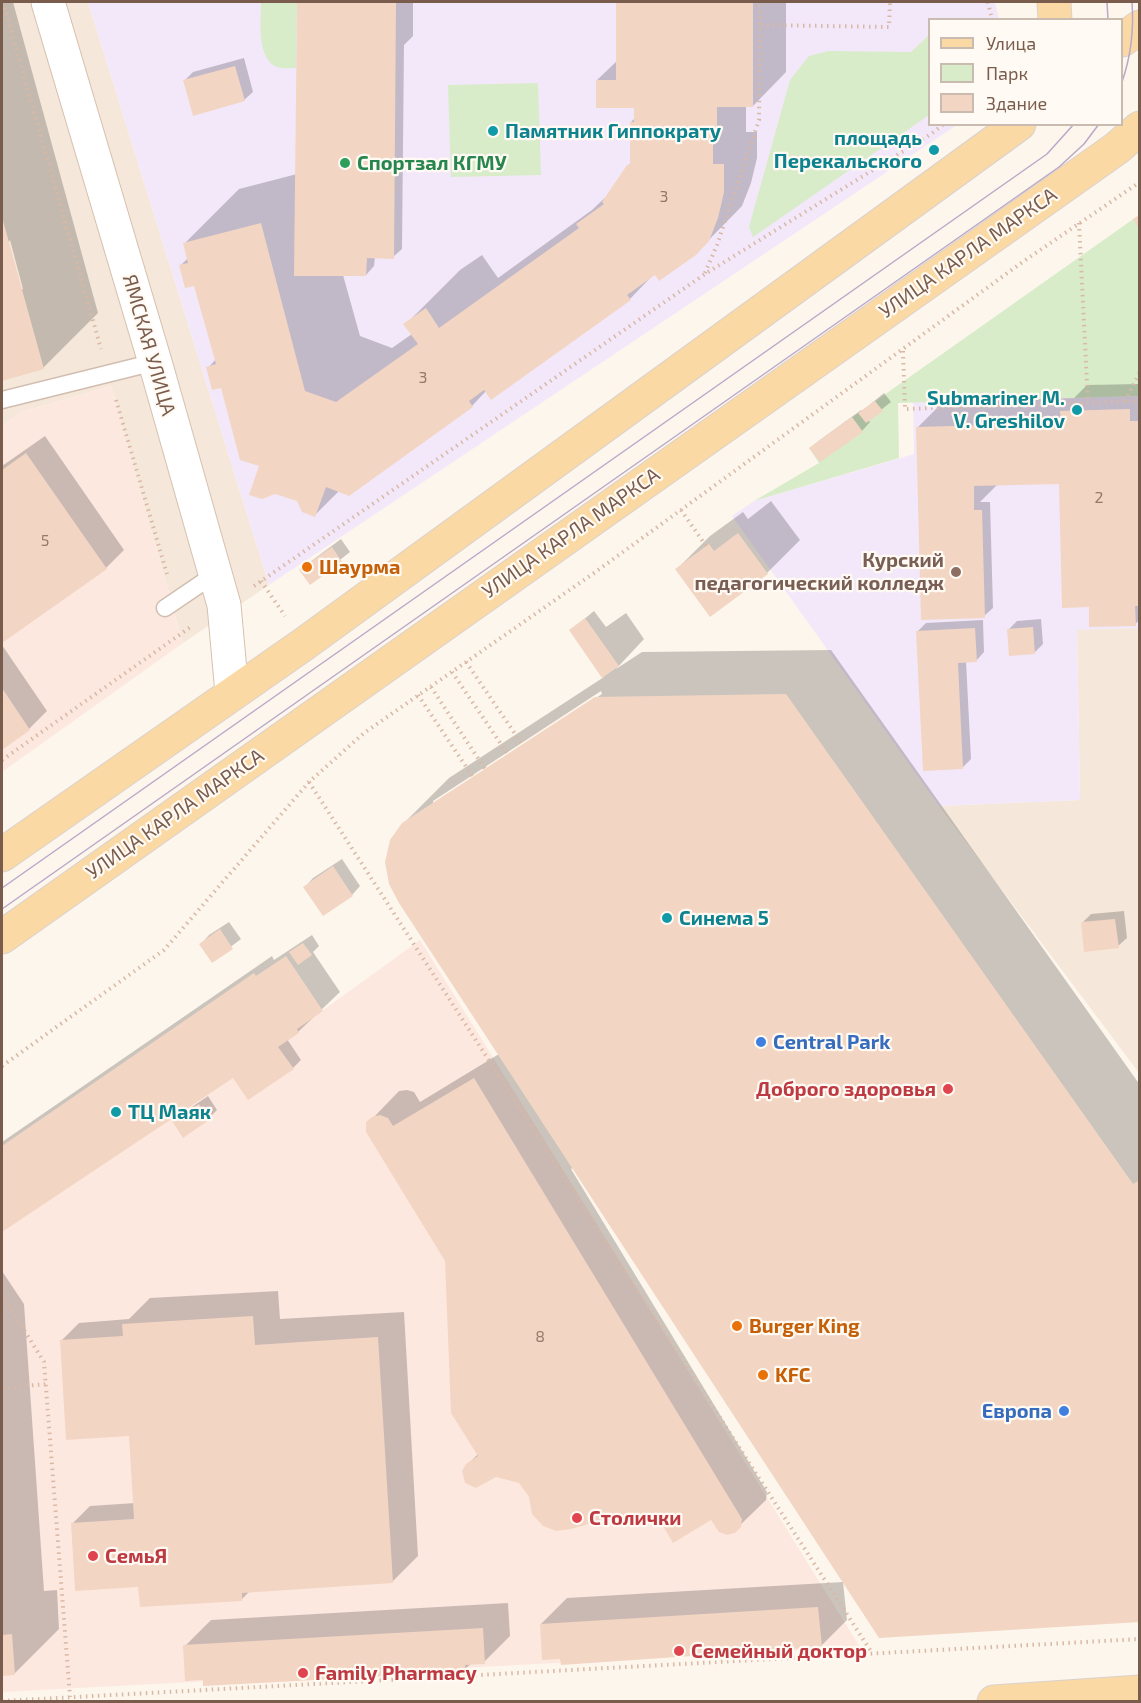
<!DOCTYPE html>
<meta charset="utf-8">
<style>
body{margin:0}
#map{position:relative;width:1141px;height:1703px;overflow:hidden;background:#fdf6ec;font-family:"Exo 2",sans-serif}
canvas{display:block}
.frame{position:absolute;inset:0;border:3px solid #7a5c4d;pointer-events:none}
.legend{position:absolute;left:928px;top:18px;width:195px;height:108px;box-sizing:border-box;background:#fffaf3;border:2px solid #cabbb1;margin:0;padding:8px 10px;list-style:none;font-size:18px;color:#7a5c4d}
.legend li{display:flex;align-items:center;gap:12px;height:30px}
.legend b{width:30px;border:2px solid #cabbb1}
</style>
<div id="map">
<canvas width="1141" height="1703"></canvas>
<div class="frame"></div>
<ul class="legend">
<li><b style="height:8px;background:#fbd9a5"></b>Улица</li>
<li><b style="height:16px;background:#d8ecc9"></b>Парк</li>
<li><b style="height:16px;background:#f3d5c3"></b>Здание</li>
</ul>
</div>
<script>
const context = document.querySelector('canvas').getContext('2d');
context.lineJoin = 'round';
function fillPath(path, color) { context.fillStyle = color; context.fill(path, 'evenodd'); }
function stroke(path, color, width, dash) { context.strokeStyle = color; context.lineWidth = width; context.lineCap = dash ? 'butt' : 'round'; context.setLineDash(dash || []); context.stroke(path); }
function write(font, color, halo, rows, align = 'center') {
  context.font = font + ' "Exo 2",sans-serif'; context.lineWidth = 4.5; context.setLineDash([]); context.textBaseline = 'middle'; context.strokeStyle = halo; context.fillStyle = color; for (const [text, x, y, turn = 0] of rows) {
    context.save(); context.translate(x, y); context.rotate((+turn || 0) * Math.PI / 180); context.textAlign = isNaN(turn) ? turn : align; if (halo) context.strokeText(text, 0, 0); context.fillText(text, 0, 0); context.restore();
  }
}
const residential = new Path2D(`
 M2,2H88L269,585L183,643L111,386L22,412L2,426Z
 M1139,628V1073L939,806L1080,800L1077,629Z`);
const commercial = new Path2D(`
 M111,386L183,643L2,772V426L22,412Z
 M420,940L860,1647L2,1692V1191L21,1219L326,1008Z`);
const education = new Path2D(`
 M88,2H995L999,19L930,20V124L957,125L269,585Z
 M1139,396V628L1077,630L1080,800L939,806L732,516L754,501L914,454L913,402Z`);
const green = new Path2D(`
 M261,2H297L296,68C291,68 282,69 277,67C256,59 261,19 261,2Z
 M929,35V115L753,237L749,227L790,80L809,56L828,51L911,52Z
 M538,83L541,175L451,177L448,85Z
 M1139,215V396L898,403L899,458L754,501L819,463L809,448Z`);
const shadow = new Path2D(`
 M2,2H13L98,313L43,368L2,379ZM10,240L23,289L21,290L8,243Z
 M298,2H413V36L404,45L402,249L393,257H375L374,266L366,275H343L360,336L392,348L412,334L405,325L460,270L482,255L498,278L592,210L611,192L631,162V122L635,118V106L597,80L618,60L617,2H786V72L753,106H746V132H757V158L751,183L742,206L695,254L655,273L630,299L486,391L472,406L340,490L315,515L298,500L275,492L222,386L208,368L216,359L195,284L181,265L188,258L184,244L239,189L297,174Z
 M244,58L253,92L244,100L185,80L193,72Z
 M1140,384V620L1135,624L1090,605L1060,483L998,484L980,502H990L993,608L984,616L917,428L943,402L1074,398L1087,385Z
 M884,393L891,402L868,420L870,422L862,431L811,448L820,440L861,410L862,411Z
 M45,436L124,550L106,568L2,641V466Z
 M771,501L800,540L767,573L677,569L710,536L743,512L748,519Z
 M341,539L350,552L311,583L301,570L310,562Z
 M594,611L606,627L626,613L644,639L616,669L642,652L831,650L1140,1085V1620L573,1168L571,1169L767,1492L766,1500L734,1531L712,1518L664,1525L644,1519L530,1497L520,1481L467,1465L478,1454L447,1261L373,1118L399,1091L407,1090L414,1092L420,1102L499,1054L403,824L449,778L604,677L571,630ZM601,691L602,694L433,805V801Z
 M1041,619L1043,644L1034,653L1008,630L1017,621Z
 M983,620L984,652L976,661H966L971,759L962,768L918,631L926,623Z
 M2,645L47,711L29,729L2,748Z
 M342,859L360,886L352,895L305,887L313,878Z
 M1124,911L1127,938L1118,946L1082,923L1091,914Z
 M229,922L241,939L212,961L201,944L209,935Z
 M312,935L319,946L313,952L340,992L298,1032L287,1039L301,1060L293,1068L239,1071L2,1230V1142L272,956L274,960Z
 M208,1096L217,1110L208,1119L183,1135L174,1122L183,1113Z
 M2,1271L24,1304L44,1591L57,1590L59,1629L14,1674H2Z
 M278,1291L280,1319L404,1312L418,1556L392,1582L250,1591L242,1599L140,1583L73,1523L90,1506L135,1503L131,1433L62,1340L79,1323L129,1319L150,1298Z
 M843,1582L847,1620L821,1646L562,1657L541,1624L567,1598Z
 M508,1603L510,1636L484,1662L472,1663L464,1670L185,1646L211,1620Z`);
const building = new Path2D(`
 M297,2H396L394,259L367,258L366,276H294Z
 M616,2H753V107H717V131H713V164H724V192L718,218L709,241L696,255L659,281L655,275L627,295L631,300L491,400L484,390L469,401L473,407L349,496L326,487L315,517L302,512L297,501L275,494L262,499L249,495L259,466L240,460L221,388L212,390L206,367L216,364L194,286L185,288L179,265L188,263L183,243L261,223L305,391L336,402L418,344L403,324L426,308L439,328L579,228L576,224L604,204L602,202L627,165H630V122H634V108H596V80H616Z
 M235,66L245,101L193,116L183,80Z
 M1140,215V230L1133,219Z
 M2,217L44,369L2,381Z
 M875,401L883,411L866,423L858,413Z
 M1130,409V421H1140V606H1135L1136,626L1089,627V607L1062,608L1059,484L974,486V510H982L985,618L921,620L916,427L1061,423L1060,411Z
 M852,417L863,432L820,462L809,448Z
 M26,453L107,569L2,643V470Z
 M738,533L768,574L710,617L675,569L709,544L714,551Z
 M332,547L342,562L310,585L299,570Z
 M585,618L619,666L602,678L569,630Z
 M1033,627L1035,654L1009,656L1007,629Z
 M975,628L977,662L958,663L963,769L923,771L916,631Z
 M2,688L30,730L2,750Z
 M786,694L1133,1184L1140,1180V1622L879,1638L399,903L389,884L385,862L390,840L402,823L595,697Z
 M333,866L353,896L323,916L303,887Z
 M1115,919L1119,948L1084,952L1081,922Z
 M220,929L233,949L212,963L199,944Z
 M303,943L312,955L298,965L289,952Z
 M286,956L323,1011L297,1029L299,1033L278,1047L294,1069L248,1100L233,1078L2,1232V1146L254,973L256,976Z
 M474,1078L742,1519L741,1527L735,1533L727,1535L719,1532L711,1520L673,1543L663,1526L644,1520H603L571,1529L556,1531L543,1526L532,1514L529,1497L519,1483L496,1477L476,1488L465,1483L462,1471L466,1464L478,1456L451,1413L445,1261L366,1132V1122L372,1117L380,1115L388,1118L393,1126Z
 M199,1104L209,1120L183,1138L172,1121Z
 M253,1316L255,1345L378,1337L393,1583L242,1593V1601L140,1607L138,1587L75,1591L71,1523L134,1519L129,1436L66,1440L60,1340L123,1336L122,1324Z
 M818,1607L822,1647L561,1665L560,1659L542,1660L540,1624Z
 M483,1628L485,1664L465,1665V1672L203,1686V1680L185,1681L183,1645Z
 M12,1634L15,1675L2,1676V1635Z`);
const path = new Path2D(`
 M3,2L101,349
 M988,2L992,20
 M761,25L889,27L890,2
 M1079,223L1088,403
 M705,273L717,245L759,120L760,2
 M903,351L905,409L1140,401
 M116,400L167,574
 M1125,401L1140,372
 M681,510L706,546
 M261,581L285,616
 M254,586L705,274L931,134L944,124
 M466,662L522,744
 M452,672L507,753
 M431,687L485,769
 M418,695L473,777
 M2,760L192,626
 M309,782L872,1653
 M2,1066L164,950L309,782L364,733L594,573L1024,261L1140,182
 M2,1295L44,1362L70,1697
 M2,1388L47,1384
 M2,1701L1140,1639`);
const service = new Path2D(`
 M2,400L155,362
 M165,608L215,574`);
const secondary = new Path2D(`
 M48,2L155,362L224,605L232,693`);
const primary = new Path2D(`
 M1054,2L1055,20
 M1122,40L1140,27
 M2,855L304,644L1019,124
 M2,937L1117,148L1140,128
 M994,1702L1140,1692`);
const tram = new Path2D(`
 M1107,2L1108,20
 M1122,82C1131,56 1134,29 1132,2
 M2,888L1047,154L1074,124
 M2,909L1059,167L1084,144L1099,124`);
const markers = [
 [493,131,6,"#0f9aa8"],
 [934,150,6,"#0f9aa8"],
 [345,163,6,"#2e9e5b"],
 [1077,410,6,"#0f9aa8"],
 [307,567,6,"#e8710a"],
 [956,572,6,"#8d6e63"],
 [667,918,6,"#0f9aa8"],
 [761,1042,6,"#3f7fe0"],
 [948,1089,6,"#e0444e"],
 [116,1112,6,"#0f9aa8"],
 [737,1326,6,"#e8710a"],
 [763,1375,6,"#e8710a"],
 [1064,1411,6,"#3f7fe0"],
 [577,1518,6,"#e0444e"],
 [93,1556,6,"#e0444e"],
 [679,1651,6,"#e0444e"],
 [303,1673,6,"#e0444e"]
];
const numberNames = [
 ["3",664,197],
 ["3",423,378],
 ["2",1099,498],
 ["5",45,541],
 ["8",540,1337]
];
const cultureNames = [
 ["Памятник Гиппократу",505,131],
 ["площадь",922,138,"right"],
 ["Перекальского",922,161,"right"],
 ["Submariner M.",1065,398,"right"],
 ["V. Greshilov",1065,421,"right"],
 ["Синема 5",679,918],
 ["ТЦ Маяк",128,1112]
];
const leisureNames = [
 ["Спортзал КГМУ",357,163]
];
const streetNames = [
 ["УЛИЦА КАРЛА МАРКСА",968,253,-35],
 ["ЯМСКАЯ УЛИЦА",149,345,74],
 ["УЛИЦА КАРЛА МАРКСА",571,533,-35],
 ["УЛИЦА КАРЛА МАРКСА",175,814,-35]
];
const educationNames = [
 ["Курский",944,560],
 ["педагогический колледж",944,583]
];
const foodNames = [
 ["Шаурма",319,567],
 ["Burger King",749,1326],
 ["KFC",775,1375]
];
const shopNames = [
 ["Central Park",773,1042],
 ["Европа",1052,1411,"right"]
];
const healthNames = [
 ["Доброго здоровья",936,1089,"right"],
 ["Столички",589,1518],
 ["СемьЯ",105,1556],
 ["Семейный доктор",691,1651],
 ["Family Pharmacy",315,1673]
];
fillPath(residential, '#f5e8da');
fillPath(commercial, '#fde8e0');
fillPath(education, '#f3e8fa');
fillPath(green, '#d8ecc9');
fillPath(shadow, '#0003');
fillPath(building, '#f3d5c3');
stroke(service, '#d1beb0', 19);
stroke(secondary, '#d6c0b0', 35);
stroke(primary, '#dad1cd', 35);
stroke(path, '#d9b8a5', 4, [1.5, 4.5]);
stroke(service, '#fff', 16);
stroke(secondary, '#fff', 33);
stroke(primary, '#fbd9a5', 33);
stroke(tram, '#b9a8c9', 1.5);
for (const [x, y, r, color] of markers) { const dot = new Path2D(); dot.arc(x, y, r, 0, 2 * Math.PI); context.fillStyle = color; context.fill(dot); stroke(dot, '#fffaf3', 2); }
write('16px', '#987a6a', null, numberNames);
write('bold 20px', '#0d838f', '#fffaf3', cultureNames, 'left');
write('bold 20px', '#27864d', '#fffaf3', leisureNames, 'left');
write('20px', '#7a5c4d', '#fffaf3', streetNames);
write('bold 20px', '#785e54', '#fffaf3', educationNames, 'right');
write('bold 20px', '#c56008', '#fffaf3', foodNames, 'left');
write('bold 20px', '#366cbe', '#fffaf3', shopNames, 'left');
write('bold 20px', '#be3a42', '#fffaf3', healthNames, 'left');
</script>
